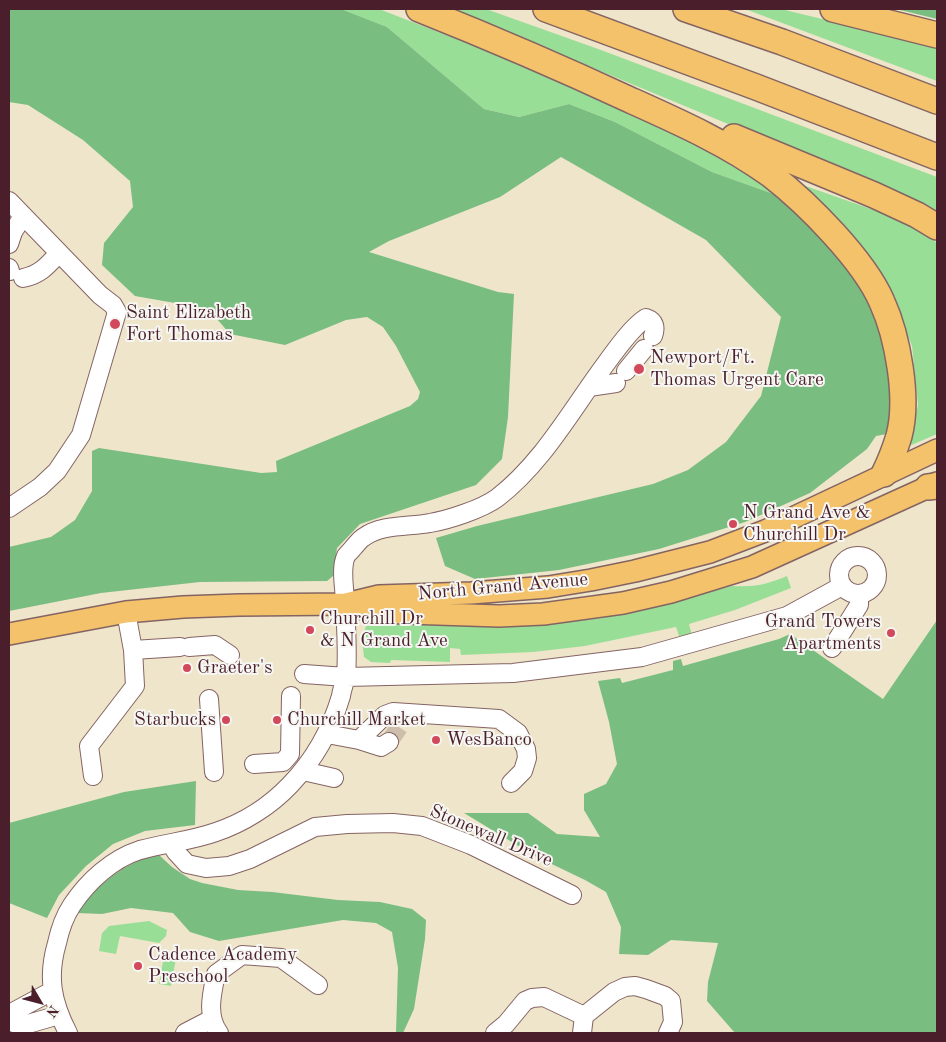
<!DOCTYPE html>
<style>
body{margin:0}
#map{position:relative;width:946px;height:1042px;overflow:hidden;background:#efe5cb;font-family:"Old Standard TT",serif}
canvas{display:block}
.frame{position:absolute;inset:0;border:10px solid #4a1f2b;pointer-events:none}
.north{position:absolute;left:15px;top:977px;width:50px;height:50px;-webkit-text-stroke:4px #f6f6f2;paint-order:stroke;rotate:127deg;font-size:14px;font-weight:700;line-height:20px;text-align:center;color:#4a1f2b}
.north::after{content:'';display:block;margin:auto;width:18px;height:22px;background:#4a1f2b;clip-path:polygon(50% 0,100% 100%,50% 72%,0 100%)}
</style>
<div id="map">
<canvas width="946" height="1042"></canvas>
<div class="frame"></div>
<div class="north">N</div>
</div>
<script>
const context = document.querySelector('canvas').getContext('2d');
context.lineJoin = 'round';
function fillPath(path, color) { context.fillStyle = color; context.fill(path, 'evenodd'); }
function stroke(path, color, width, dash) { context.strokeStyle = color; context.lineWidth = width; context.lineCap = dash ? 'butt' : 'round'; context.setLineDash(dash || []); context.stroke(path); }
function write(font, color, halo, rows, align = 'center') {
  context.font = font + ' "Old Standard TT",serif'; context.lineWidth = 4; context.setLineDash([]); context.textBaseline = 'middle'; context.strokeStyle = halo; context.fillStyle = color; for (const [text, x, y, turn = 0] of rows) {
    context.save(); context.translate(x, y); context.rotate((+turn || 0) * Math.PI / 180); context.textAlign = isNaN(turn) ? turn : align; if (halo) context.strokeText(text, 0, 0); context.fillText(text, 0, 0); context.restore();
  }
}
const green = new Path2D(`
 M341,9H379L482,49L666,127L742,168L779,196L712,172L615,122L569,104L519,117L484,109L387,27Z
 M443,9H486L601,50L937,177V215L904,197L569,58Z
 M745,9H781L937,47V81Z
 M800,184L905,221L937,243V434L907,447L918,405L912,346L881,273L849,232Z
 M787,576L791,588L735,610L689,624L692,635L680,639L676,627L585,646L533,652L461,655L460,649L450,648V662L391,660L390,663L371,662L364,657L362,639L366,626L375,623L533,626L602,618L732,586C756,587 765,585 787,576Z
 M149,921L167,930L166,936L159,943L120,936L116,954L99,951L102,933L109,926Z
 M164,955L176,958L171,986L159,984Z`);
const forest = new Path2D(`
 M9,9H341L387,27L484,109L519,117L569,104L615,122L712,172L779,196L843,259L868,296L891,365L892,433L876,436L867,449L810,493L745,522L659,549L559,570L475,579L445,566L436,538L477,526L653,484L688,470L726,442L761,396L781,317L706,240L561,157L500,197L389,241L369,252L498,292L514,294L508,417L502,459L476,485L360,524L337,548L333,576L327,581L200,582L101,593L9,611V547L51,537L75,520L92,491V451L99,448L261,473L277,472L276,461L410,406L418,399L420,392L396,346L383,327L367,317L346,320L285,345L230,334L217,319L192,306L135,296L102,265L104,243L133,207L130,181L83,140L28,105L9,102Z
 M896,9H937V19Z
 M937,620V1033H735L707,1001L708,982L718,943L671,940L648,955L619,954L621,927L606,892L585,880L535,856L464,813H528L557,834L600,837L584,810V794L606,784L617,764L609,722L598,681L620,678L622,683L673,670V661L681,659L683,666L779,639L790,634L883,699Z
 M196,781L195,825L145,831L113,844L86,866L59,895L47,918L9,903V823L124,792Z
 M152,855H159L172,867L190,879L202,883L238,890L272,892L338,900L380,902L412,909L426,920L425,939L414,1009L403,1033H396L398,968L392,932L376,923L343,920L219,941L190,932L173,913L131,908L102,914L77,913C98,884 118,868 152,855Z`);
const minorTunnel = new Path2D(`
 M389,742L400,726`);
const minor = new Path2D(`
 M9,201L100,295L113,305L117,312L81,435L57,471L40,487L9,508
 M9,244L13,232L23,216
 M9,268L10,271
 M23,278C40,275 48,265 59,253
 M626,371L644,349
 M589,387L616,383
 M839 575a19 19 0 1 1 38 0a19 19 0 1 1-38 0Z
 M189,647L215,645L230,655
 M832,648L859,605V594
 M133,650L180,647
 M304,674L346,677L513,673L642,657L787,616L842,586
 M209,699L214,772
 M327,734L359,740L385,715L393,712L499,719L518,733L526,749L527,758L523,771L511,783
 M359,740L381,747L389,742
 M254,764L283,762L290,754L291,696
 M303,771L334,778
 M93,776L89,746L135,686L133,650L126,612
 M171,844L176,852L187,864L206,868L229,866L250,859L315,827L347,824L393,823L422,826L471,845L572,895
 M9,1021L15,1011L52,991
 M9,1021L21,1026L59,1015
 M68,1033C52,1002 47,977 57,943C60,929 64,917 72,905C88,881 112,859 140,850C165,843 191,841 216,832C243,823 270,806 290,785C315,759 331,730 341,696C342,689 345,682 346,675C348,653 346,626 345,603C345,589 340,569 346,556C348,553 351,551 353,548C356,545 360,539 364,537C382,524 409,527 430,523C448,520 482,509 497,498C540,465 568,416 599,373C611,357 630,328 646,318C655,321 656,328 653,336
 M185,1033L212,1019
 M219,1033C206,1016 212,993 216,974L242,955L281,958L318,985
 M495,1033L506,1024L525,1001L532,998L544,997L584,1016
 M582,1033L584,1016L614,992L625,987L635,986L646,989L665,996L671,1001L673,1022L668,1033`);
const major = new Path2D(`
 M351,606L377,612L499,616L543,614L623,603L671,592L752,567L937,483
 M9,634L126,612L183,607L239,605L346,604L379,596L471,593L548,587L591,580L635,571L710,552L765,531L937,450`);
const highway = new Path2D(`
 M419,9C489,37 559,67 628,99C677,121 727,143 771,175C807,203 864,260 882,302C898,337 909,399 899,436C895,449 890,462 884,474
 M546,9L756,87L937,157
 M686,9L782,42L937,101
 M833,9L937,35
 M734,137L874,195L917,215L937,227
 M928,487L937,486`);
const markers = [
 [115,324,6,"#d1495b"],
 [639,369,6,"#d1495b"],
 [733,524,5,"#d1495b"],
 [310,630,5,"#d1495b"],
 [891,633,5,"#d1495b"],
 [187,668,5,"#d1495b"],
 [226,720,5,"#d1495b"],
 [277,720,5,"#d1495b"],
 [436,740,5,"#d1495b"],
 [138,966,5,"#d1495b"]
];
const poiNames = [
 ["Saint Elizabeth",126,313],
 ["Fort Thomas",126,335],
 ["Newport/Ft.",650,358],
 ["Thomas Urgent Care",650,380],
 ["N Grand Ave &",743,513],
 ["Churchill Dr",743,535],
 ["Churchill Dr",320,619],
 ["& N Grand Ave",320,641],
 ["Grand Towers",881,622,"right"],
 ["Apartments",881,644,"right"],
 ["Graeter's",197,668],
 ["Starbucks",216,720,"right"],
 ["Churchill Market",287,720],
 ["WesBanco",446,740],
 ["Cadence Academy",148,955],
 ["Preschool",148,977]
];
const streetNames = [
 ["North Grand Avenue",503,587,-5],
 ["Stonewall Drive",491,836,23]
];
fillPath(green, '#99de97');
fillPath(forest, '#7abd80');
stroke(minorTunnel, '#cebdab', 18, [18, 9]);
stroke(minor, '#846463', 20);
stroke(major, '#846463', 24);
stroke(highway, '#846463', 28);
stroke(minor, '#fff', 18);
stroke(major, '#f4c26a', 21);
stroke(highway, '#f4c26a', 25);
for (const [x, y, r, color] of markers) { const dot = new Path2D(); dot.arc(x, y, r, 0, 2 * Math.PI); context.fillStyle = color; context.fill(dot); stroke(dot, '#f6f6f2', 2); }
write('19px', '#4a1f2b', '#f6f6f2', poiNames, 'left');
write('19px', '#4a1f2b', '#f6f6f2', streetNames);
</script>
